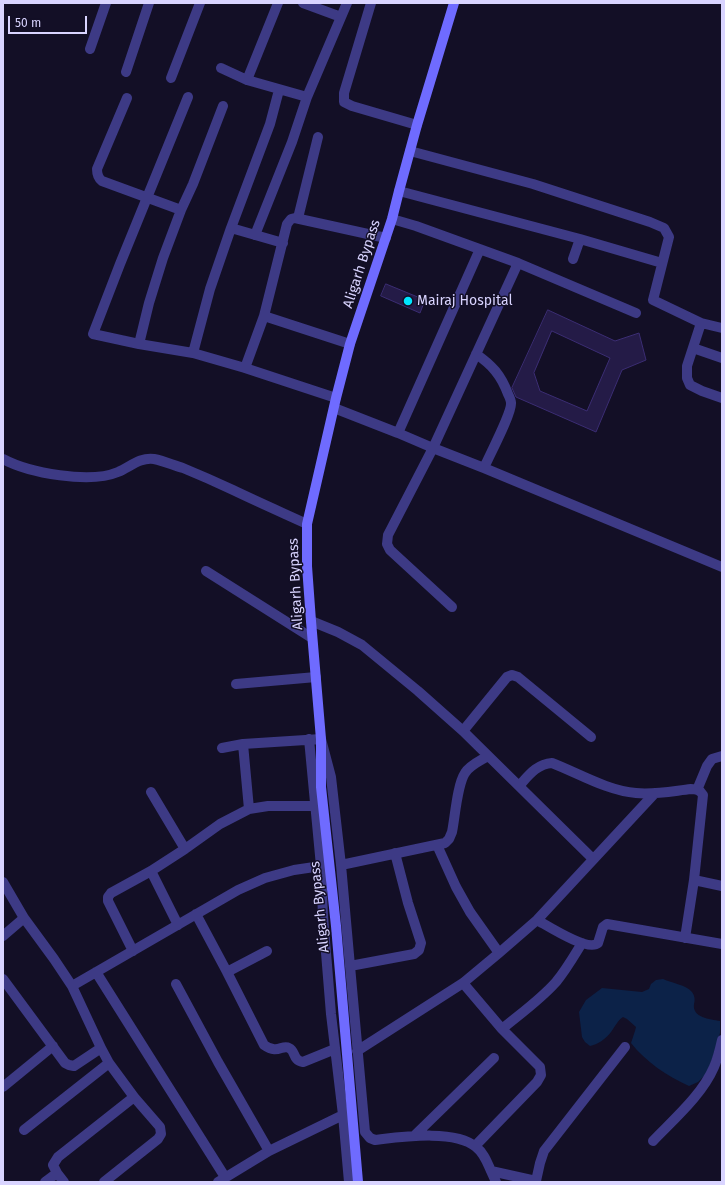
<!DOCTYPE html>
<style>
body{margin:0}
#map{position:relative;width:725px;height:1185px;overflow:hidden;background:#130f26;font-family:"Fira Sans",sans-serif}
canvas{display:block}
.frame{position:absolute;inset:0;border:4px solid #d9d4ff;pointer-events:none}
.scale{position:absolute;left:8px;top:16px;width:79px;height:18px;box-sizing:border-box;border:2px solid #d9d4ff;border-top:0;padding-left:5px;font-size:12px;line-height:14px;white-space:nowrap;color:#d9d4ff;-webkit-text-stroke:3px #130f26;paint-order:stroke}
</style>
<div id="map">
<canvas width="725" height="1185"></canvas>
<div class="frame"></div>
<div class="scale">50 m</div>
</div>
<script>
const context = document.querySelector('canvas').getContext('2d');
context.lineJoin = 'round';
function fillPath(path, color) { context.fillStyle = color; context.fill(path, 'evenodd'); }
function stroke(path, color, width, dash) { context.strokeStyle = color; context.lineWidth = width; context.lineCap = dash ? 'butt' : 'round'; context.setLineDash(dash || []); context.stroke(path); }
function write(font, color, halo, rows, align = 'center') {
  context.font = font + ' "Fira Sans",sans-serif'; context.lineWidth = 3; context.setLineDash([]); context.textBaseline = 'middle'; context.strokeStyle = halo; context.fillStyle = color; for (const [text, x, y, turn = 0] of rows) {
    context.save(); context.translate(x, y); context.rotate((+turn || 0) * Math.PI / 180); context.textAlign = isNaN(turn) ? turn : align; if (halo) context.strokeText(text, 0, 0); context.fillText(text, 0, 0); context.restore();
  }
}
const water = new Path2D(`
 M663,979C672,983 686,985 692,992C695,996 695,1000 694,1004C692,1018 710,1019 720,1021V1033L714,1054L707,1073L698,1082L689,1086C667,1076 646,1062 631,1043L635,1031L636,1027L627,1019L623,1017C617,1021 615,1027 611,1032C607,1038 597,1045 590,1046L585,1042L582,1037L579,1012L586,1000L602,988L642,992L649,989L651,984L656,980Z`);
const building = new Path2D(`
 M386,284L425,300L420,313L381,296Z
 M548,310L615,341L639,333L646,360L622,370L596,432L516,397L512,388ZM552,331L610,358L587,411L540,391L534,373Z`);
const minor = new Path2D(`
 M303,3L341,17
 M371,3L344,93V102L352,106L417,125
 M90,49L106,3
 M221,68L247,80L307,97
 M126,72L149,3
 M171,78L200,3
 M247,80L278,3
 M279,90L270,124L231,228L210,289L193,353L245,368L336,398
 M188,97L120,264L93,334L139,344L193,353
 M127,98L97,169C97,174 98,178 102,181L181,210
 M410,151L533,184L650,222L664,228L669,237L653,300L701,323L687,366V378L690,385L702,391L722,398
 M399,191L580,239L573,259
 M298,218L318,137
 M392,219L416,226L518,263
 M231,228L283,243
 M255,235L292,142L307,97L347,3
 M580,239L662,263
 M264,316L350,344
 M701,323L722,328
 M139,344L149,303L163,258L181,210L193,184L223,106
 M693,348L722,358
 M476,354C492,365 501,375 508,394C509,396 511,400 511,403C512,413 489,456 484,468
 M245,368L264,316L287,224L291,219L295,218L386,238
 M334,408L398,433L433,448L484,468L722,567
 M398,433L480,249
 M3,459C29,473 90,484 118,472C130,467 140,457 154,459C164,461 173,465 183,468C200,475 216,482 233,490C258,502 283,513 307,524
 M206,571L312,638
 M452,607L390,550L387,544L388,535L433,448L518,263L636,313
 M311,621L338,632L362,645L418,691L463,731L593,859
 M236,684L316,677
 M463,731L507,677L512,675L518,677L591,737
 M309,739L321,866L323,916L331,1014L343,1115L349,1182
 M243,744L249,809
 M222,748L243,744L321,739L331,777L341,865L350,966L365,1132L370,1138L375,1140C401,1137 455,1129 476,1147C484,1153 487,1162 491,1171L536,1181L540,1163L544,1151L625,1047
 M519,786C529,775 537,764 552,763C578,773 608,791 636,793C654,795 673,791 691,789C697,789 700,790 703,795L694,880L685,938
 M697,790L707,766L712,759L722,756
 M151,792L185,849L220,824L249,809L268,806H315
 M437,845L456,887L470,912L499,953
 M341,865L445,843L449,839L452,832C455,818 457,785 465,773C470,765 480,761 488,756
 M151,871L178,925
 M694,880L722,886
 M3,882L24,918L3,936
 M196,914L227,972
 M24,918L54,959L72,986L238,890L265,878L294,870L321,866
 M537,920C548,926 588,952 598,943L603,927L607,924L722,944
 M133,951L108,901V897L111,893L151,871L185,849
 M267,951L227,972L264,1045C278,1055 282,1044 289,1048C296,1051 292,1060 303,1062L335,1049
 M350,966L414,954L419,950L421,943L408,903L395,853
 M96,972L225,1177
 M3,979L65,1063L69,1065L74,1066L101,1048L109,1063L134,1097L58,1157L53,1165L57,1173L64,1182
 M463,983L502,1029L540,1067L541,1075L537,1082L475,1146
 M176,984L218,1062L269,1151
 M72,986L101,1048
 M502,1029C520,1014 540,1000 556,982C566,970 574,956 582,943
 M357,1051L463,983L499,953L537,920L655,793
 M3,1087L53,1046
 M24,1130L109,1063
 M414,1136L494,1058
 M653,1141C674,1119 702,1095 714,1067C718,1058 720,1049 722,1040
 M491,1171L496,1182
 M45,1182L57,1173
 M104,1182L158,1139L161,1134L160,1127L134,1097
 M218,1182L269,1151L343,1115`);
const secondary = new Path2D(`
 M358,1182L336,926L321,787V739L311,621L307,566V524L336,398L350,344L392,219L399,191L417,125L454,3`);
const markers = [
 [408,301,5,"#00e5ff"]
];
const streetNames = [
 ["Aligarh Bypass",362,264,-72],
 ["Aligarh Bypass",296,584,-93],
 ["Aligarh Bypass",320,907,-96]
];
const poiNames = [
 ["Mairaj Hospital",417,301]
];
fillPath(water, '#0c2248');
fillPath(building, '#241b47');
stroke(building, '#3b2d73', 1);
stroke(minor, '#3d3a85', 10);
stroke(secondary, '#6f6bff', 10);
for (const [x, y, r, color] of markers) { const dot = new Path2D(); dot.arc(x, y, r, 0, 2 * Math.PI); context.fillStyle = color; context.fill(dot); stroke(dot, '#130f26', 1.5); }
write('14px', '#d9d4ff', '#130f26', streetNames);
write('14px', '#d9d4ff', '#130f26', poiNames, 'left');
</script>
